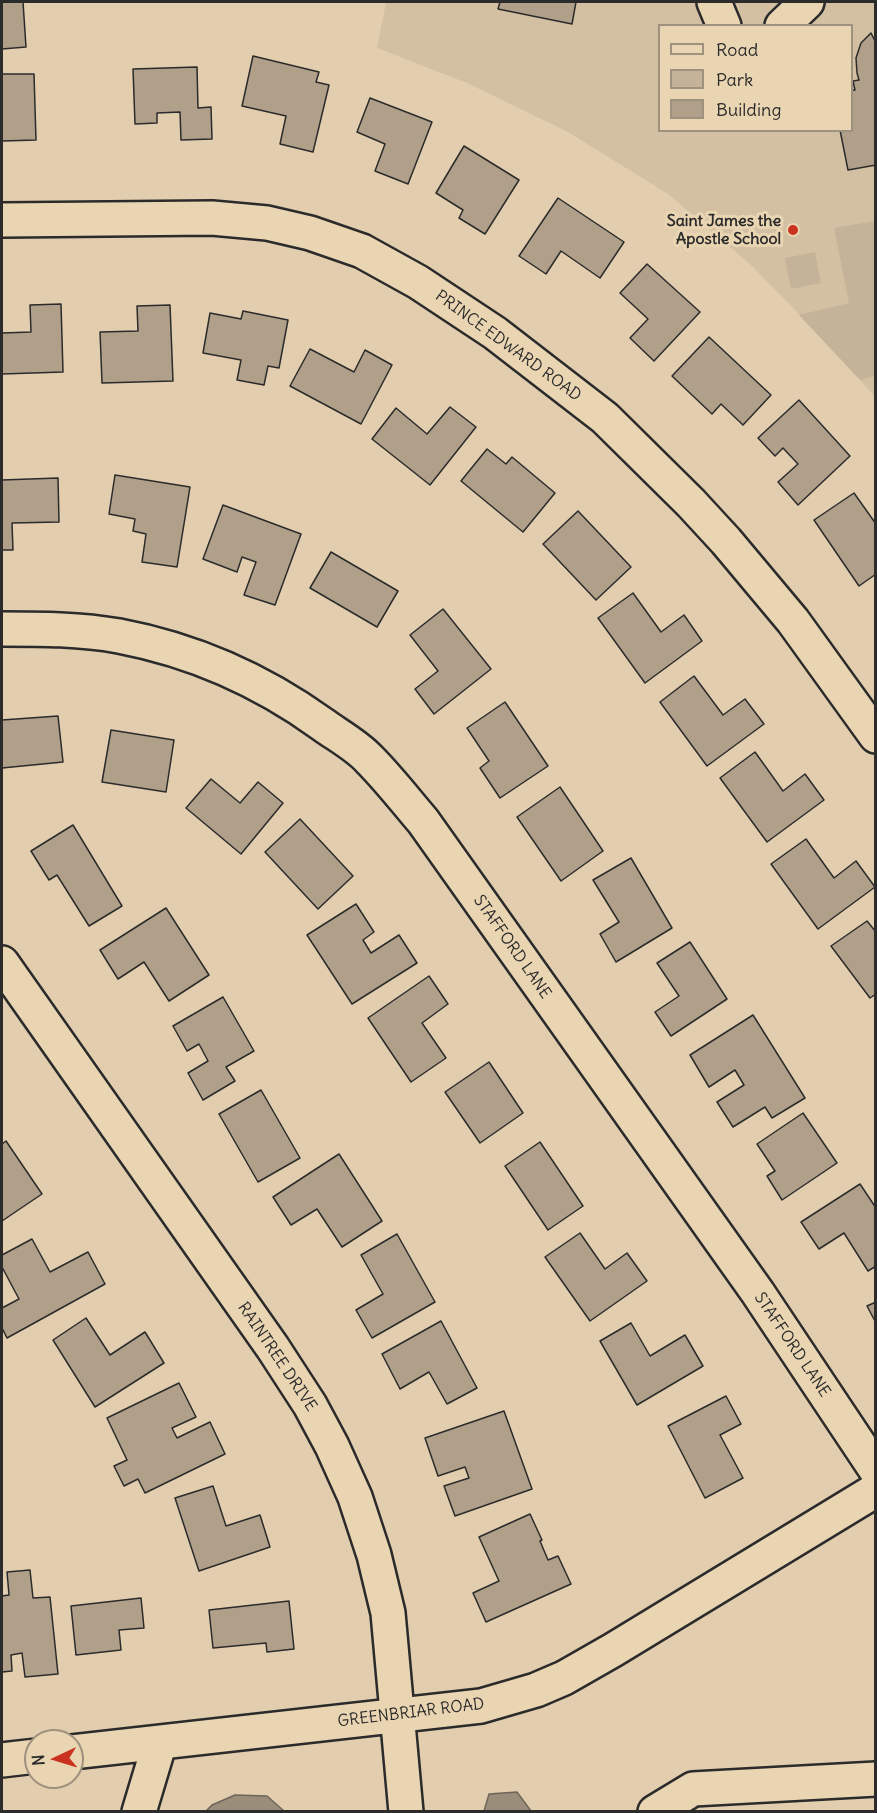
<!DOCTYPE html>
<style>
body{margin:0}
#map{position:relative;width:877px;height:1813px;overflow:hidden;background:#e2ceae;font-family:Delius,sans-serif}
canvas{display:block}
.frame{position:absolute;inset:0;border:3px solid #2b2b2b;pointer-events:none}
.legend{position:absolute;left:658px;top:24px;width:195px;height:108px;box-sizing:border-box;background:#ead5b3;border:2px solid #9e917d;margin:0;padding:8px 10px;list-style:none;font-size:18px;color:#2b2b2b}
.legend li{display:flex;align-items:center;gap:12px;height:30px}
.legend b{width:30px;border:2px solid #9e917d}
.north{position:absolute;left:24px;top:1729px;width:60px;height:60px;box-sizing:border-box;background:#ead5b3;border:2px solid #9e917d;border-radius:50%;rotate:266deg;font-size:16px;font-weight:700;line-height:24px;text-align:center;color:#2b2b2b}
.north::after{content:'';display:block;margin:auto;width:21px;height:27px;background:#c8321e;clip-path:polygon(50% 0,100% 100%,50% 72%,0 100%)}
</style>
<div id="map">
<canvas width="877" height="1813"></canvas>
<div class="frame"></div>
<ul class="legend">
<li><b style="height:8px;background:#ead5b3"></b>Road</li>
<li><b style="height:16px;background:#c4b398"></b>Park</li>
<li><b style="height:16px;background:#b0a089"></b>Building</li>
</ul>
<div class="north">N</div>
</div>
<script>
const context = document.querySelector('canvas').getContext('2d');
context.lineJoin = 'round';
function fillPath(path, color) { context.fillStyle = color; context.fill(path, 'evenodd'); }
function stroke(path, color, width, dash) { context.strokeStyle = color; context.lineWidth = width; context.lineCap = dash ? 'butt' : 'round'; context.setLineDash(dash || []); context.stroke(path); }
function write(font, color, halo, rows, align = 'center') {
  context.font = font + ' Delius,sans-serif'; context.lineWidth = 6; context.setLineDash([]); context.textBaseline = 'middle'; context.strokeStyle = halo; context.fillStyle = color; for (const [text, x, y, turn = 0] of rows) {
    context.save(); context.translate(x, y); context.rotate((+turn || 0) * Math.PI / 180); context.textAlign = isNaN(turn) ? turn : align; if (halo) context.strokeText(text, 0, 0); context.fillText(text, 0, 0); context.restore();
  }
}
const built = new Path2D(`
 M386,2H875V397L829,345L752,266L668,194L568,132L467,83L377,48ZM660,26H852V130H660Z`);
const green = new Path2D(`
 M875,221V376L860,380L799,315L849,303L834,228Z
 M815,252L821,283L791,289L785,258Z`);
const water = new Path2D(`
 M517,1792L531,1811H484L489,1794Z
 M235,1795L267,1796L284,1811H206L212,1805Z`);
const building = new Path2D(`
 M2,2H23L26,47L2,49Z
 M500,2H576L572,24L498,9Z
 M871,33L876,43V165L848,170L840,130H852V90H855L853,81L859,80L857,73L856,58L861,43Z
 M253,56L319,72L316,82L329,85L313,152L280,144L286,116L242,106Z
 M197,67L198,108L211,107L212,139L181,140L180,112L157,113V123L135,124L133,69Z
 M2,74H34L36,140L2,141Z
 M370,98L432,122L408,184L375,171L385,144L357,132Z
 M464,146L519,180L485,234L459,218L463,210L436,193Z
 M558,198L624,242L600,278L561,251L546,274L519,256Z
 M647,264L700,312L654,361L630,338L648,319L620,293Z
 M61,304L63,372L2,374V333L31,332L30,305Z
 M170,305L173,381L102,383L100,332L138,331L137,306Z
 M243,311L288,320L279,368L268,366L264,385L237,380L241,360L203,353L210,313L241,319Z
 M709,337L771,395L743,425L721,404L712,414L672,376Z
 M310,349L354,372L365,350L392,365L361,424L290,386Z
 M799,400L850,456L798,505L778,482L798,464L783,448L775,456L758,438Z
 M450,407L476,427L430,485L372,439L396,408L427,434Z
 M487,449L506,464L512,457L555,493L523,532L461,481Z
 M115,475L190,487L177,567L142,562L146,534L133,531L135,519L109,514Z
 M58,478L59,522L12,523L13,550H2V480Z
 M854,493L876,524V574L859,586L814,520Z
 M223,505L301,534L275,605L244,595L256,562L242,557L237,572L203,559Z
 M578,511L631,567L596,600L543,544Z
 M331,552L398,591L377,627L310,588Z
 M633,593L661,632L684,615L702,641L645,683L598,618Z
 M443,609L491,669L434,714L415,689L438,671L410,635Z
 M694,676L723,715L745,699L764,724L707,766L660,702Z
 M505,702L548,766L500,798L480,768L489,761L467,728Z
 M58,716L63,762L2,768V720Z
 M111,730L174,740L166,792L102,782Z
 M755,752L783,791L805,774L824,800L767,842L720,778Z
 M211,779L240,803L258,782L283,803L241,854L186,808Z
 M560,787L603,851L561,881L517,817Z
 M300,819L353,876L318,909L265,852Z
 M73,825L122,906L89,926L57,875L49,880L31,851Z
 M806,839L834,878L856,861L875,887L818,929L771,864Z
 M631,858L672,928L616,962L600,934L619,922L593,880Z
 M356,904L374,932L363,940L371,953L399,935L417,963L352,1004L307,935Z
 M166,908L209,975L169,1001L144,962L118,979L100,950Z
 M867,921L876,932V994L870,998L831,946Z
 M690,942L727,999L671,1036L655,1012L679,996L657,963Z
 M429,976L448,1004L422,1023L446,1058L411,1082L368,1018Z
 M223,997L254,1051L226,1067L235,1081L203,1100L188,1073L208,1061L199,1044L187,1051L173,1026Z
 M753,1015L805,1098L772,1118L765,1107L733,1127L717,1102L744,1085L735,1070L709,1087L690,1055Z
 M489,1062L523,1113L480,1143L445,1092Z
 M261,1090L300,1158L258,1182L219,1114Z
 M803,1113L837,1163L782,1200L767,1176L775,1171L757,1144Z
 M6,1141L42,1194L2,1221V1144Z
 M540,1142L583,1206L548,1230L505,1166Z
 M339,1154L382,1221L342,1247L317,1209L291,1225L273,1197Z
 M860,1184L876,1208V1266L868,1271L844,1233L819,1249L801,1222Z
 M580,1233L605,1269L627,1253L647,1281L590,1321L545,1257Z
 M397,1234L435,1302L372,1338L356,1310L383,1294L361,1255Z
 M32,1239L50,1272L88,1252L105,1284L7,1338L2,1328V1308L19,1299L2,1267V1255Z
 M876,1302V1323L867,1306Z
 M86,1318L110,1355L145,1332L164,1363L95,1407L53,1340Z
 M441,1321L477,1388L447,1404L429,1372L400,1389L382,1354Z
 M631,1323L650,1356L685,1335L703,1366L637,1405L600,1341Z
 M179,1383L196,1417L172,1428L177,1438L210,1422L225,1454L145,1493L138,1479L124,1486L114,1466L127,1460L107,1418Z
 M726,1396L741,1424L720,1435L743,1478L705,1498L668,1426Z
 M504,1411L532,1489L455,1516L444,1486L469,1478L465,1467L438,1476L425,1438Z
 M213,1486L226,1526L260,1515L270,1547L199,1571L175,1498Z
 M530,1514L542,1540L540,1541L548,1560L558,1556L571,1584L486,1622L473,1593L499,1581L479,1537Z
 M30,1570L33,1598L50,1597L58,1674L25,1677L22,1653L11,1655L12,1671L2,1672V1596L9,1595L7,1572Z
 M141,1598L144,1628L119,1630L121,1650L76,1655L71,1606Z
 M289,1601L294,1649L267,1652L266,1643L213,1648L209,1610Z`);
const minor = new Path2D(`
 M714,2L724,26
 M782,26L807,2
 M2,220L212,218L267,223L310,233L362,251L418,282L495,333L605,418L691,503L726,541L793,621L876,736
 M2,629C41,629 80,629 119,636C193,650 261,680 322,724C337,735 356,745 369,759C388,778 405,800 423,821L758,1293L876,1470
 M2,963L273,1348L310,1405L332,1446L355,1497L374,1555L388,1613L406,1812
 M72,1752L481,1706L536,1690L564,1678L613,1650L876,1490
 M2,1760L36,1756
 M139,1812L160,1742
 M655,1812L693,1789L876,1779`);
const markers = [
 [793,230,6,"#c8321e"]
];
const poiNames = [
 ["Saint James the",781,221],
 ["Apostle School",781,239]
];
const streetNames = [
 ["PRINCE EDWARD ROAD",508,346,36],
 ["STAFFORD LANE",512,947,55],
 ["STAFFORD LANE",792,1345,56],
 ["RAINTREE DRIVE",277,1357,56],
 ["GREENBRIAR ROAD",411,1713,-7]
];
fillPath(built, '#d3c0a3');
fillPath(green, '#c4b398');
fillPath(water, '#9a8d79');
stroke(water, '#6e665a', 1.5);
fillPath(building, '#b0a089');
stroke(building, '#2b2b2b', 1.5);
stroke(minor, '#2b2b2b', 38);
stroke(minor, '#ead5b3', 33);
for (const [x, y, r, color] of markers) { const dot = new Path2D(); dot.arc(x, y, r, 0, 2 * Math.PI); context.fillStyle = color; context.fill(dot); stroke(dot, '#ead5b3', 2); }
write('bold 16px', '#2b2b2b', '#ead5b3', poiNames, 'right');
write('16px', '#2b2b2b', '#ead5b3', streetNames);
</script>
